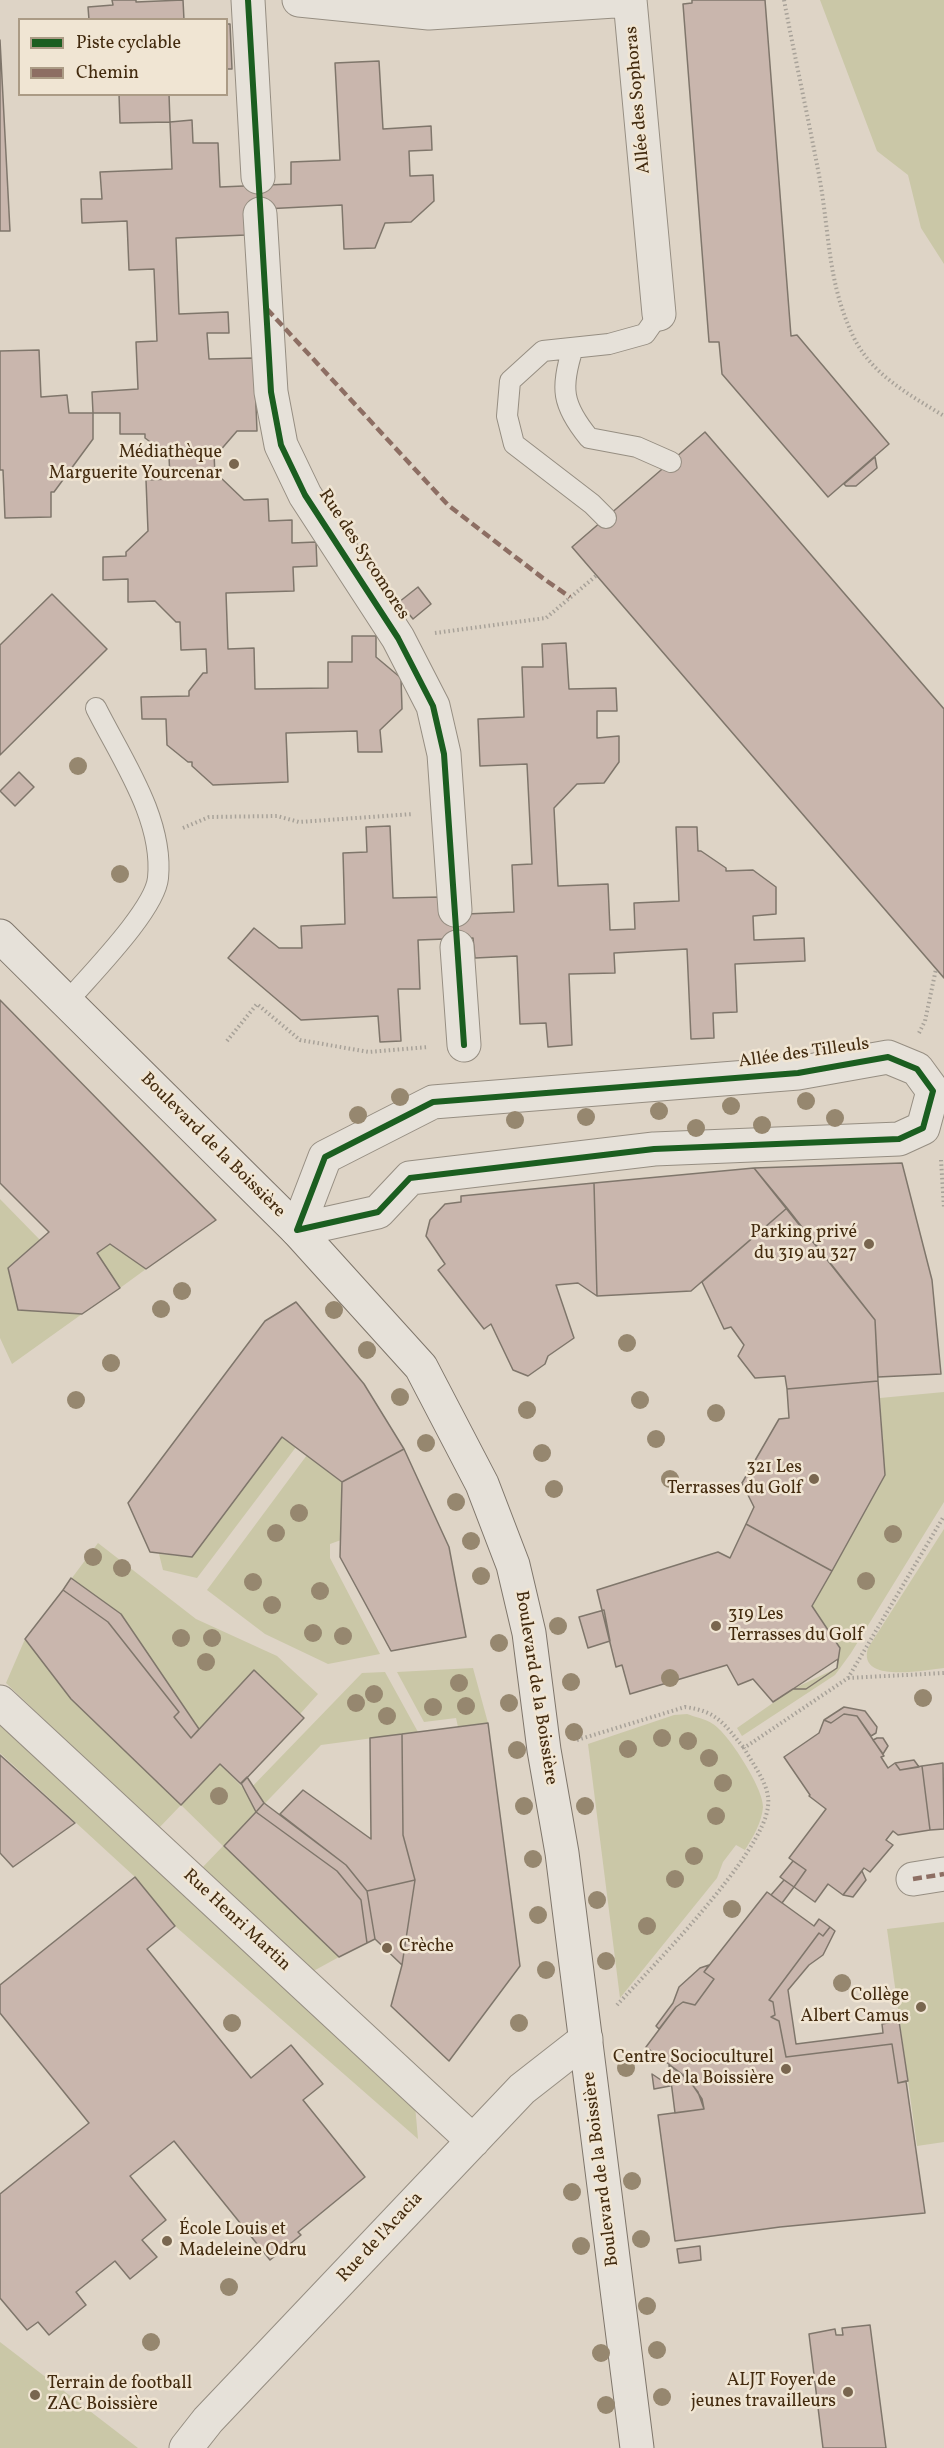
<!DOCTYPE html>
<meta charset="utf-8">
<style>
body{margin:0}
#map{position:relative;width:944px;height:2448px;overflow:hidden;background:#ded4c6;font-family:Vollkorn,serif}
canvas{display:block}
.legend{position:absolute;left:18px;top:18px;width:210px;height:78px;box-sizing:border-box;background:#f0e5d3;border:2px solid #ab9b85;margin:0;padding:8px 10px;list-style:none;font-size:18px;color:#432b0f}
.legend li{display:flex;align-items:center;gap:12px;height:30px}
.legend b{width:30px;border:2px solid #ab9b85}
</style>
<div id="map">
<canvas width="944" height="2448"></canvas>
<ul class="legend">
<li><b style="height:8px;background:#1b5e20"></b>Piste cyclable</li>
<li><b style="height:8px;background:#8d6e63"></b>Chemin</li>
</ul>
</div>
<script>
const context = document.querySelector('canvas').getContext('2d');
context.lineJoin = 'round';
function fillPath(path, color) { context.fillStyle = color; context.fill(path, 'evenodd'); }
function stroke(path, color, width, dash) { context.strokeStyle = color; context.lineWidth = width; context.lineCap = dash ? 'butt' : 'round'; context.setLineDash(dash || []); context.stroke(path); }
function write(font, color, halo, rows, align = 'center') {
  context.font = font + ' Vollkorn,serif'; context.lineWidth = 5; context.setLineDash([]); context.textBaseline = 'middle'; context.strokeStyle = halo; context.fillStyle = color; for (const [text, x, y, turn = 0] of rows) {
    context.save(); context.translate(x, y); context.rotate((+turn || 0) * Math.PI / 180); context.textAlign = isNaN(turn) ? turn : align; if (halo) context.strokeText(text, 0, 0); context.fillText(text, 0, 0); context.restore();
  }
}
const green = new Path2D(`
 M820,0H944V264L921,228L908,175L877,151Z
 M0,1199L40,1240L8,1268L18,1310L82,1314L12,1364L0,1338Z
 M110,1244L146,1269L120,1288L97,1253Z
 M944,1392V1502L851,1653L835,1675L742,1736L737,1728L793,1689L837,1668L840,1648L812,1606L885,1475L880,1398Z
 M282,1437L296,1447L197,1578L163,1570L159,1554L192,1557Z
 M307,1455L342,1482L341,1540L330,1544V1558L380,1654L328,1664L265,1634L207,1590Z
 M944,1529V1668C925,1670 857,1684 868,1648Z
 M98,1543L196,1619L277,1656L318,1694L300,1714L254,1671L191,1738L108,1622L63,1590Z
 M25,1639L71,1699L181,1805L220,1764L247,1792L362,1673L385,1672L418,1732L321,1745L224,1846L339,1957L308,1974L200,1870L223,1846L181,1805L158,1829L6,1683Z
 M473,1668L488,1723L458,1727L456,1718L424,1722L397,1672Z
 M687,1714C695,1717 706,1719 713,1724C728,1733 764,1789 763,1807C762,1822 753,1837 745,1850L736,1845L723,1862L717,1878L620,1998L588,1744L674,1715Z
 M0,1721L415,2105L418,2139L175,1926L135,1877L0,1753Z
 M944,1922V2142L917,2146L887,1929Z
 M0,2342L138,2448H0Z`);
const building = new Path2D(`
 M112,0H136V2L183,0L184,20H89L88,7L113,5Z
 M692,0H765L791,336L797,335L889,444L828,497L722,374L719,342H709L683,4L692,3Z
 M226,24H230L232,69H226Z
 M0,40L10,231H0Z
 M379,61L383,129L431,126L432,150L409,151L410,176L433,175L434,201L411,222L385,223L375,248L344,249L342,205L245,210L246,235L176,238L179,314L228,312L229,333H207L209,359L254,358L257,431H237L218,453H214L215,476H219L244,500L268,499L269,521L292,520V543L316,542L317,566L293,567L294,591L226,593L228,649L254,648L255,689L328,688V662H352V636H376V657L401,678L402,709L380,730L382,752H358L357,731L286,733L288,782L213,785L192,766V762H188L167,745L166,719H142L141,697L189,696V691L203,673H207L206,649L181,650L180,622H176L155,601L128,602V579L103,580V557L126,556V552L148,531L146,480L170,479L169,456L145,438V434H120V413H93L92,392L138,389L136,342L157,341L154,269L129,270L127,221L82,223L81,199H102L100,172L172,169L170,122L192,120L193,143H218L220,187L291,184V162L340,160L335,63Z
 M119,94H169L170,122L120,123Z
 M39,350L41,397L67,395L69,413H93V439L54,492H51V517L5,518L3,470H0V351Z
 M705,432L944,709V978L572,547Z
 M875,457L877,468L856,486H846L844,484Z
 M418,587L431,604L413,619L399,602Z
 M52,594L107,649L0,755V645Z
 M566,643L569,689L616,688L617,711H597V738L619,736V762L604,783L577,784L554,808L558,886L608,884L610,930L635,929L634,903L679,901L676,827H697L698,851H701L726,868V871L753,870L776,887V914L753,916L754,940L804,938L805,961L735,964L737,1012L713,1013L714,1038L691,1039L687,949L614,953L615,973L569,974L572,1045L548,1047L546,1023L520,1024L517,956L475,958L473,938L418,940L420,989H398L401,1041L380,1042L378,1016L301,1020L228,958L254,928L279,948H302L301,926L345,924L343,853L367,852L366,827L390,826L393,898L441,897L442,915L514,912L512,865L532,864L527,764L480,766L478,719L524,717L522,667H543L542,644Z
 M19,772L34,787L15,806L0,791Z
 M0,1000L216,1220L146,1269L110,1244L97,1253L120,1288L82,1314L18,1310L8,1268L49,1232L0,1183Z
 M902,1163L932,1280L941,1374L878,1377L875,1320L754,1168Z
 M754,1168L787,1208L691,1291L597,1296L594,1183Z
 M594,1183L597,1296L578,1283L556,1285L574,1338L548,1356L545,1364L528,1376L513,1370L491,1324L484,1329L438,1270L445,1264L426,1236L430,1220L445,1204L461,1202V1196Z
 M787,1208L875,1320L878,1381L787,1389L785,1376L755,1378L738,1356L744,1345L731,1327L724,1329L702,1282Z
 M296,1302L364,1384L404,1449L342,1482L282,1437L192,1557L150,1552L128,1503L265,1321Z
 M878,1381L885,1475L832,1571L746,1524L754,1507L742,1483L779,1419L789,1418L787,1389Z
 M404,1449L449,1547L466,1637L391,1651L340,1557L342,1482Z
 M746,1524L832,1571L812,1606L840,1648L837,1668L806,1689H793L773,1702L753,1679L738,1685L727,1665L630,1694L622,1665L616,1667L597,1590L718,1552L730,1558Z
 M71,1578L121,1614L199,1729L191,1738L174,1717L179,1712L108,1622L63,1590Z
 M63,1590L108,1622L179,1712L174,1717L191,1738L254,1670L304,1718L241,1784L220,1764L181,1805L71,1699L25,1639Z
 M604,1610L610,1641L588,1648L579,1617Z
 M838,1659L837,1668L806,1689H793Z
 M844,1707L865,1711L877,1727L876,1733L871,1736L857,1716L844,1714L831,1723L824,1720Z
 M844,1714L857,1716L884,1756L881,1757L888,1768L895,1763L900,1770L922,1766L930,1830L898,1835L893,1831L886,1840L893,1845L870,1872L864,1868L843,1895L828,1884L815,1902L794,1887L806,1870L789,1858L826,1809L809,1796L810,1795L784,1757L819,1733L824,1720L831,1723Z
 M488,1723L520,1966L449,2061L391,2006L402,1965L415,1880L403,1835L402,1734Z
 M402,1734L403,1835L415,1880L367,1891L346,1865L280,1814L303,1790L371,1839L370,1738Z
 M877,1738H883L888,1746L883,1754L873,1740Z
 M0,1755L75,1823L13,1867L0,1853Z
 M914,1760L919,1767L900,1770L895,1763Z
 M943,1763L944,1829L930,1830L922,1766Z
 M247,1777L264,1803L256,1812L241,1783Z
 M264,1803L346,1865L367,1891L375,1939L367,1943L361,1900L337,1871L256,1812Z
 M256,1812L337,1871L361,1900L367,1943L339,1957L224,1846Z
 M793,1861L806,1870L794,1887L780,1877Z
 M862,1871L866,1880L853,1897L843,1895Z
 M135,1877L175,1926L147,1949L251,2078L291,2045L323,2084L303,2100L365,2177L298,2232L301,2235L270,2260L174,2141L130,2176L166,2220L142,2240L157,2257L130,2279L115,2261L76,2292L86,2305L49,2335L38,2322L27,2330L0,2298V2194L89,2123L0,2013V1985Z
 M415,1880L402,1965L375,1939L367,1891Z
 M784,1880L794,1887L782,1903L771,1895Z
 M767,1892L814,1926L819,1919L830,1927L823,1936L819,1933L769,2000L773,2002L775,2015L771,2017L779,2021L786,2057L892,2044L898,2083L906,2081L925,2213L780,2227L675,2241L658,2115L704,2109L698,2092L686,2077L646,2047L676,2007L683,2002L695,2005L714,1979L704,1972Z
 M830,1927L835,1931L823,1955L809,1965L788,1990L796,2044L883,2033L882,2024L899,2021L908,2081L898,2083L892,2044L786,2057L779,2021L771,2017L775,2015L773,2002L769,2000L819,1933L823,1936Z
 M709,1965L704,1972L714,1979L695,2005L683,2002L676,2007L659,2029L656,2026L673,2003L679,1987L700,1968Z
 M669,2065L690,2081L702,2099L704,2109L675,2113Z
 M652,2074L670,2086L654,2089Z
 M700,2246L701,2260L679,2263L677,2249Z
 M870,2325L886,2448H823L809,2334L835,2329L836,2335H843L842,2328Z`);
const path = new Path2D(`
 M784,0C795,58 808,117 819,175C830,234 827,284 855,340C874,376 910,395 944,416
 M435,633L546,618L597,575
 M183,828L209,817L277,816L299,822L413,814
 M919,1033L925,1021L936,969
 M227,1041L257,1004L300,1040L369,1052L428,1047
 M941,1160L944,1208
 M848,1678L944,1673
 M577,1740L685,1707C717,1711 724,1724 744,1748
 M617,2005C652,1967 764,1853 768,1806C771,1786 753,1765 744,1748L848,1678L944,1516`);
const lane = new Path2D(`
 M573,348C560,388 562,405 589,438L637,447L671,462
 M606,518L592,504L514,444L507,416L510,381L543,351L609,344L645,334L659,314
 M67,1002C89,976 155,910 158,878C164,819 121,758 96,708`);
const street = new Path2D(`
 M248,0L258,177
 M299,0L429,13L630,0L659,314
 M260,214L271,392L281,445L305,495L398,638L433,706L444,754L455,910
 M457,947L464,1045
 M888,1057L917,1069L933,1091L923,1128L899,1139L654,1149L410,1178L378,1212L297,1230L325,1157L433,1102L798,1073Z
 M0,1702L473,2141
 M913,1879L944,1874
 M186,2448L208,2420L522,2089L586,2039`);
const secondary = new Path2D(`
 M0,936L297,1230L421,1367L482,1484L513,1565L529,1633L544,1750L562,1853L637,2448`);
const quiet = new Path2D(`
 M267,309L448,505L544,579L570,597
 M913,1879L944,1874`);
const cycleway = new Path2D(`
 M248,0L271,392L281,445L305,495L398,638L433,706L444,754L464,1045
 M888,1057L917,1069L933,1091L923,1128L899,1139L654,1149L410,1178L378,1212L297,1230L325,1157L433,1102L798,1073Z`);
const trees = [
 [78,766],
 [120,874],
 [400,1097],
 [806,1101],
 [731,1106],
 [659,1111],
 [358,1115],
 [586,1117],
 [835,1118],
 [515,1120],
 [762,1125],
 [696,1128],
 [182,1291],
 [161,1309],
 [334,1310],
 [627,1343],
 [367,1350],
 [111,1363],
 [400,1397],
 [76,1400],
 [640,1400],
 [527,1410],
 [716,1413],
 [656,1439],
 [426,1443],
 [542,1453],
 [670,1479],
 [554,1489],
 [456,1502],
 [299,1513],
 [276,1533],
 [893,1534],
 [471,1541],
 [93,1557],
 [122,1568],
 [481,1576],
 [866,1581],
 [253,1582],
 [320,1591],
 [272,1605],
 [558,1626],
 [313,1633],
 [343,1636],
 [181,1638],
 [212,1638],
 [499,1643],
 [206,1662],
 [670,1678],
 [571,1682],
 [459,1683],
 [374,1694],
 [923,1698],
 [356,1703],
 [509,1703],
 [466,1706],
 [433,1707],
 [387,1716],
 [574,1732],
 [662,1738],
 [688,1741],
 [628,1749],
 [517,1750],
 [709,1758],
 [723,1783],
 [219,1796],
 [524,1806],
 [585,1806],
 [716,1816],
 [694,1856],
 [533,1859],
 [675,1879],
 [597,1900],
 [732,1909],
 [538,1915],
 [647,1926],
 [606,1961],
 [546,1970],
 [842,1983],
 [232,2023],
 [519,2023],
 [626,2068],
 [632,2181],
 [572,2192],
 [641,2239],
 [581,2246],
 [229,2287],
 [647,2306],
 [151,2342],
 [657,2350],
 [601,2353],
 [662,2397],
 [606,2405]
];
const markers = [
 [234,464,6,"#79664f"],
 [869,1244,6,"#79664f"],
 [814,1479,6,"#79664f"],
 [716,1626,6,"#79664f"],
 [387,1948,6,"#79664f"],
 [921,2007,6,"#79664f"],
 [786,2069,6,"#79664f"],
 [167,2241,6,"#79664f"],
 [848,2392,6,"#79664f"],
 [35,2395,6,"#79664f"]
];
const streetNames = [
 ["Allée des Sophoras",639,100,-95],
 ["Rue des Sycomores",363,555,57],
 ["Allée des Tilleuls",804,1054,-8],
 ["Boulevard de la Boissière",212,1146,45],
 ["Boulevard de la Boissière",535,1688,81],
 ["Rue Henri Martin",236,1921,43],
 ["Boulevard de la Boissière",602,2169,-97],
 ["Rue de l'Acacia",381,2238,-47]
];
const poiNames = [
 ["Médiathèque",222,454],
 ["Marguerite Yourcenar",222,475],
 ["Parking privé",857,1234],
 ["du 319 au 327",857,1255],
 ["321 Les",802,1469],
 ["Terrasses du Golf",802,1490],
 ["319 Les",728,1616,"left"],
 ["Terrasses du Golf",728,1637,"left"],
 ["Crèche",399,1948,"left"],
 ["Collège",909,1997],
 ["Albert Camus",909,2018],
 ["Centre Socioculturel",774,2059],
 ["de la Boissière",774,2080],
 ["École Louis et",179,2231,"left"],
 ["Madeleine Odru",179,2252,"left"],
 ["ALJT Foyer de",836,2382],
 ["jeunes travailleurs",836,2403],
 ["Terrain de football",47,2385,"left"],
 ["ZAC Boissière",47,2406,"left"]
];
fillPath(green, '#cac7a7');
fillPath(building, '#c9b6ad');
stroke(building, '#7f766b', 1.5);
stroke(lane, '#968e82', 22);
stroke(street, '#968e82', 35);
stroke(secondary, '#7f766b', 35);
stroke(path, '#a8a299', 4, [1.5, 3]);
stroke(lane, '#e6e1d9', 20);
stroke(street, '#e6e1d9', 33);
stroke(secondary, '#e6e1d9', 33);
stroke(quiet, '#8d6e63', 4.5, [9, 4.5]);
stroke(cycleway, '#1b5e20', 6);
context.fillStyle = '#96876f';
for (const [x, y] of trees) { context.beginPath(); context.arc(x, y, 9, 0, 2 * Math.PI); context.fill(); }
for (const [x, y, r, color] of markers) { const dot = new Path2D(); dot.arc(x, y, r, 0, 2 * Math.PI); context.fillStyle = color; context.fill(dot); stroke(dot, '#f0e5d3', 2); }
write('18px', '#432b0f', '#f0e5d3', streetNames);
write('18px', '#432b0f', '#f0e5d3', poiNames, 'right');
</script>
